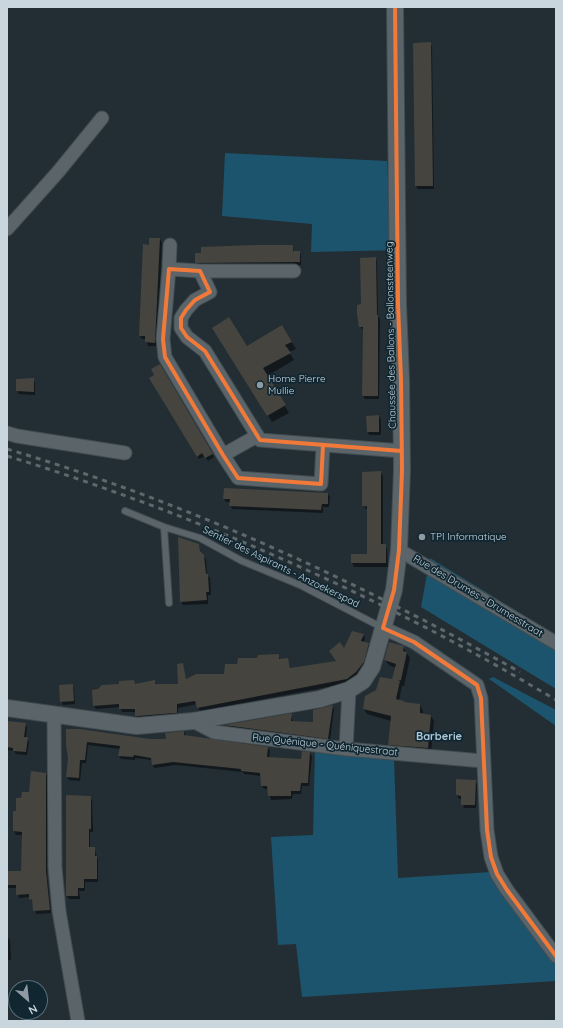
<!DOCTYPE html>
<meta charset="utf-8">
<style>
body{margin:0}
#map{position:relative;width:563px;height:1028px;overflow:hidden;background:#222e34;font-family:Quicksand,sans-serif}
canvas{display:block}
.frame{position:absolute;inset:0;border:8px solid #c9d6de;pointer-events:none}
.north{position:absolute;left:8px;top:980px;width:40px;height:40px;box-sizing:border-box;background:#102732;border:1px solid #5a6d77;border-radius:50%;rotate:152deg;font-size:11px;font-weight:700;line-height:16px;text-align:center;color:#c9d6de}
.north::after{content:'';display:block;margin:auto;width:14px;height:18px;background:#8f9ba2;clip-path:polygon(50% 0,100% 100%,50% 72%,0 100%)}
</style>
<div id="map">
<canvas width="563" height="1028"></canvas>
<div class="frame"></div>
<div class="north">N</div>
</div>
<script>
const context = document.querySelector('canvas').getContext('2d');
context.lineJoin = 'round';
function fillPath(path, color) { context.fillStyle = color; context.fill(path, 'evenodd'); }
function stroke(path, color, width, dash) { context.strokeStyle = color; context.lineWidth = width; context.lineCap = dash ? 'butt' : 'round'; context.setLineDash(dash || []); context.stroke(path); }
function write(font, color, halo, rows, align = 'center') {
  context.font = font + ' Quicksand,sans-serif'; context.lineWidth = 3.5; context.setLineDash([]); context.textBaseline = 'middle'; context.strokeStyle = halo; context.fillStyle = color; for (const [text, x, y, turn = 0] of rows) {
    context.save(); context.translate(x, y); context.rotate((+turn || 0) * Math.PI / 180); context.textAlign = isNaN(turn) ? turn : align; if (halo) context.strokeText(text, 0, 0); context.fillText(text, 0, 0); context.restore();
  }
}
const green = new Path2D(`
 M225,153L387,161L390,218L404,250L311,252L312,224L222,216Z
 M430,558L556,635V689L421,607Z
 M493,677L556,710V726L489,679Z
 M315,750L394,757L398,878L491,872L556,961V981L302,997L296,944L278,945L271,837L313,835Z`);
const shadow = new Path2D(`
 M430,43L432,47L434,189H418L416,186Z
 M160,239L162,243L157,346H148L146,339H142L140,336L150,246Z
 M293,246L294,252H299L301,255V265L198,266L196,262Z
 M375,258L377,261L378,316L380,319L379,399H365L363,396L364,330L360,327L362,305Z
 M282,326L296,349L289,352L294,360L267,376L289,413L272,422L217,335L247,348Z
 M159,365L214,457L208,461L205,456L199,459L150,378L156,375Z
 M33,379L35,383V395L19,394L17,391Z
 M379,416L381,420V435H369L368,432Z
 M380,472L383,476V545H385L387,549L388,567H354L352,563L368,555V510L364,507H372L363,506Z
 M328,494L330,497L329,507H323V513L232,509L230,502H226L224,499Z
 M199,545L201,554L206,559L207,575L210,578L211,595H208V604L183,605L181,602Z
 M363,635L365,638L364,642L368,643L370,647L365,666L358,676L349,683L200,711L197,704L178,708V716L138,719L136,712H122L120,707L96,709L94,706L135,685L154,681L157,685H179L182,664L186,680L225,675L238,665L278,655L280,659H287L291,669L337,662L344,650Z
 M403,647L410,658L404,686H402L399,701L404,703L420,705L423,711V715L431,716L434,721L431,753L392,750L389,744L391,721L367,714L364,709L393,681L396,668L389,665L385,660Z
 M73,685L74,688L75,704L63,705L61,701Z
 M332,706L334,709L330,741L227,728L226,726L291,715L293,722L314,723Z
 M9,722L25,724L27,727L26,738L29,742L27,755L16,754L14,751L7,750Z
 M67,730L150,740H167L184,732L186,736L268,748L270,751L269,758L302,761L310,753L312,757L309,786H302L301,794H293L292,799L271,800L268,789H264L262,786L261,776L244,774L243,772L176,765L154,768L152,760L135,758V760L121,759L119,756L120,749L88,745L86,763H82L80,781L69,780L67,777L69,758Z
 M46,774L48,777L47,875L51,913L36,914L34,902L30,897L19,898L17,888H7V872H22L23,835H16L14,831V812H17L22,799L30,793Z
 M457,780L475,781L477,784L476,808H464L462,799H459L457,795Z
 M90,797L92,800L93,832H90V848H94L98,860V882H85V891H79L80,899H69L67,896Z
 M7,937L10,940L11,960H7Z`);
const building = new Path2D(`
 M431,42L433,186H415L413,43Z
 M149,238H160L155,343L145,342V336H139L143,244L149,245Z
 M254,245H293V251H300V262L195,263V253H201V247Z
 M376,257L377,315H378V396H362L363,327H359L357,314V305L361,304L360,258Z
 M229,317L247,346L282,325L292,342L285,345L291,353L263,368L286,405L267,416L212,328Z
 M160,364L213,454L205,458L202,453L197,457L149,378L154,375L151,369Z
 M34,378V392L16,391V379Z
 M379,415V432H367L366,416Z
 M381,471V544H386V563H351V554H367V506H362V472Z
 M224,488L328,493V504H322L321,510L229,506L230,499H223Z
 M178,537L199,544L200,551L204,555L206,574H208L209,592H206L207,600L180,602Z
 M352,631L364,634L361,641L369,643L364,662L356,672L347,679L197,708L195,701L177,704V713H175L138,716H135V709H119V704L93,706L92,690L98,689L102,685L119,684V681L134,680L135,684L155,680V684H178L177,664L183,663L186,679L196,674H224L225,664H237L238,658H257L258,655L279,654V659L288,658L290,668L336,661L329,651L340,642L344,648Z
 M389,642L404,646L403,651L407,652L401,680L398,681H400L396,699L404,701V702L420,704V713L431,715L428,748L388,745L391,716L363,709L365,696L376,690L380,677L392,679L396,664L384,660Z
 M73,684L74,701L60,702L59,685Z
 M333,705L328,739L224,725L292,713L291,721L313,722V710Z
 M8,721L26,723L24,737H28L26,752L13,751V748L7,747Z
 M66,729H80L150,739H166L165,733L184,731V735L268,747L267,757L301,759L302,751L310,752L308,783H301L300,791H291V796H268L267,786H261L260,773L241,771V769L173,762L152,765L151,758L134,755L133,757L118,756L120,746L87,742L85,760H80L79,778L66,777L68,758L66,745Z
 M31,771L46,773V871L50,910L33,911L32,899L29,900V894L16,895V885H7V871H21L22,832L13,831V811H16V798H21L22,792H29Z
 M456,779L476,780L475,805H461V796L456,795Z
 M66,795L91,796V829H89V847H95V856H97V879H84V888H78V896H66Z`);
const service = new Path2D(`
 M125,511L164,527L200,538L242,561L300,585L383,628
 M164,527L169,603`);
const minor = new Path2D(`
 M7,229L58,172L102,118
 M169,269L170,245
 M200,271H294
 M7,433L17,436L125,453
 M323,445L321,484L238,478L223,455L165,357L163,339L169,269L200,271L210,292L195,300L186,310L181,318V328L187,337L205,351L260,440L402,451
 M223,455L257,436
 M399,550L556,643
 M383,628L414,642L477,685L481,698L487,830L491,857L497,874L507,890L556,956
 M54,714L55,867L59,911L78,1021
 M193,721L214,732L346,749L483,761
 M346,749L349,690`);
const tertiary = new Path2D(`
 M7,708L137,726L193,721L320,699L349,690L363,681L372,667L394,590L399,550L402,470L401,380L398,304L395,7`);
const rail = new Path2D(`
 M7,449C186,502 357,581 520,672
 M7,456C57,471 107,489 156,507C294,560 429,624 556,700`);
const cycleway = new Path2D(`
 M395,7L398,304L401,380L402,470L399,550L394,590L383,628L414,642L477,685L481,698L487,830L491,857L497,874L507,890L556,956
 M323,445L321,484L238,478L223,455L165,357L163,339L169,269L200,271L210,292L195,300L186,310L181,318V328L187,337L205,351L260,440L402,451`);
const markers = [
 [260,385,4,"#8f9ba2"],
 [422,537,4,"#8f9ba2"]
];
const streetNames = [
 ["Chaussée des Ballons - Ballonssteenweg",391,335,-91],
 ["Sentier des Aspirants - Anzoekerspad",281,567,26],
 ["Rue des Drumes - Drumesstraat",478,596,31],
 ["Rue Quénique - Quéniquestraat",325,745,6]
];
const poiNames = [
 ["Home Pierre",268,379],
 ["Mullie",268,391],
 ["TPI Informatique",430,537]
];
const neighbourhoodNames = [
 ["Barberie",439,737]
];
fillPath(green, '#1d546d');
fillPath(shadow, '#0007');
fillPath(building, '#45443f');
stroke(service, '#414c51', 8);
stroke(minor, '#414c51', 15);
stroke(tertiary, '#414c51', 18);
stroke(service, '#5b6469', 6);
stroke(minor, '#5b6469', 13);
stroke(tertiary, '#5b6469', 16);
stroke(rail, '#5e676b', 3, [5, 5]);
stroke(cycleway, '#f17a3a', 4);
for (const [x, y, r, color] of markers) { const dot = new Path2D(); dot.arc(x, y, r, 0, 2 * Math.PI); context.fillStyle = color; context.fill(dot); stroke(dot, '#102732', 1.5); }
write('10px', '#c9d6de', '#102732', streetNames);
write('10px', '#c9d6de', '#102732', poiNames, 'left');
write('bold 11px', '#aec9d8', '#102732', neighbourhoodNames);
</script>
